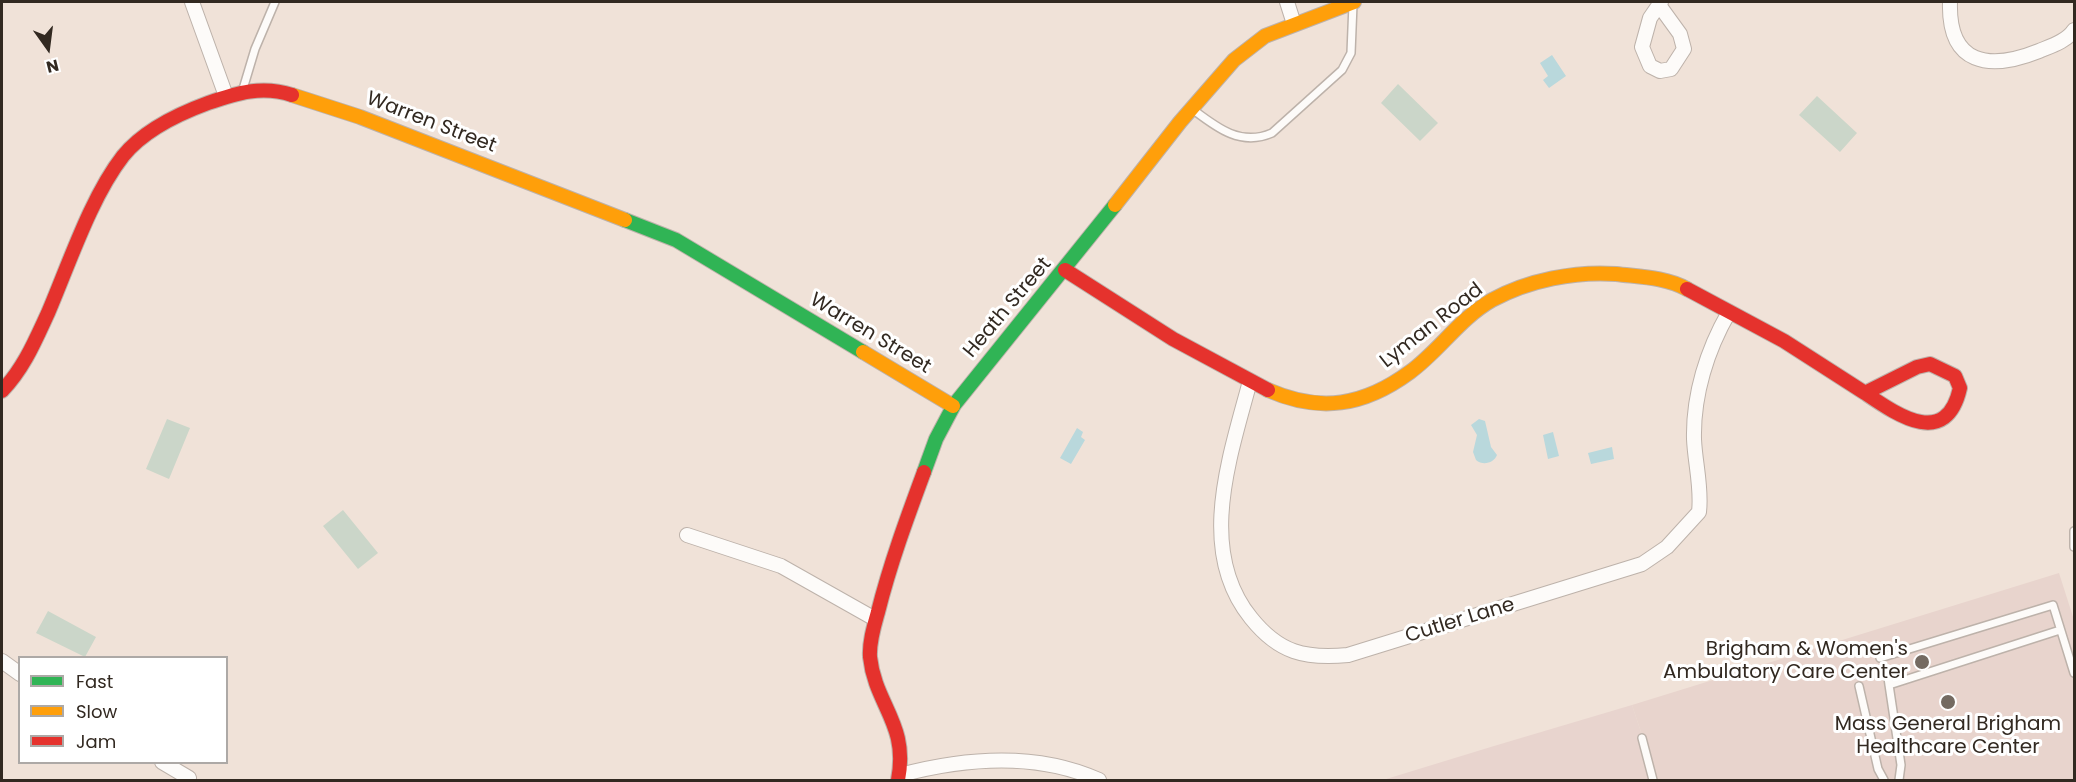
<!DOCTYPE html>
<style>
body{margin:0}
#map{position:relative;width:2076px;height:782px;overflow:hidden;background:#f0e2d8;font-family:Poppins,sans-serif}
canvas{display:block}
.frame{position:absolute;inset:0;border:3px solid #322921;pointer-events:none}
.legend{position:absolute;left:18px;top:656px;width:210px;height:108px;box-sizing:border-box;background:#fff;border:2px solid #ada9a6;margin:0;padding:8px 10px;list-style:none;font-size:18px;color:#322921}
.legend li{display:flex;align-items:center;gap:12px;height:30px}
.legend b{width:30px;border:2px solid #ada9a6}
.north{position:absolute;left:18px;top:18px;width:60px;height:60px;-webkit-text-stroke:4px #fff;paint-order:stroke;rotate:166deg;font-size:16px;font-weight:700;line-height:24px;text-align:center;color:#322921}
.north::after{content:'';display:block;margin:auto;width:21px;height:27px;background:#322921;clip-path:polygon(50% 0,100% 100%,50% 72%,0 100%)}
</style>
<div id="map">
<canvas width="2076" height="782"></canvas>
<div class="frame"></div>
<ul class="legend">
<li><b style="height:8px;background:#30b455"></b>Fast</li>
<li><b style="height:8px;background:#ff9f0a"></b>Slow</li>
<li><b style="height:8px;background:#e5322d"></b>Jam</li>
</ul>
<div class="north">N</div>
</div>
<script>
const context = document.querySelector('canvas').getContext('2d');
context.lineJoin = 'round';
function fillPath(path, color) { context.fillStyle = color; context.fill(path, 'evenodd'); }
function stroke(path, color, width, dash) { context.strokeStyle = color; context.lineWidth = width; context.lineCap = dash ? 'butt' : 'round'; context.setLineDash(dash || []); context.stroke(path); }
function write(font, color, halo, rows, align = 'center') {
  context.font = font + ' Poppins,sans-serif'; context.lineWidth = 6; context.setLineDash([]); context.textBaseline = 'middle'; context.strokeStyle = halo; context.fillStyle = color; for (const [text, x, y, turn = 0] of rows) {
    context.save(); context.translate(x, y); context.rotate((+turn || 0) * Math.PI / 180); context.textAlign = isNaN(turn) ? turn : align; if (halo) context.strokeText(text, 0, 0); context.fillText(text, 0, 0); context.restore();
  }
}
const commercial = new Path2D(`
 M1632,705L1657,780H1383L1494,746Z`);
const medical = new Path2D(`
 M2059,573L2074,620V780H1657L1632,705Z`);
const green = new Path2D(`
 M1398,84L1438,123L1420,141L1381,103Z
 M1817,96L1857,133L1840,152L1799,115Z
 M167,419L190,428L169,479L146,469Z
 M343,510L378,553L358,569L323,526Z
 M48,611L96,637L85,657L36,633Z`);
const water = new Path2D(`
 M1552,55L1566,76L1549,88L1543,80L1548,76L1540,63Z
 M1479,419L1485,421L1491,447L1497,455C1494,463 1483,466 1476,460L1473,452L1477,435L1471,425Z
 M1077,428L1083,432L1081,437L1085,440L1071,464L1060,458Z
 M1553,432L1559,456L1548,459L1543,435Z
 M1612,447L1614,459L1591,464L1588,453Z`);
const lane = new Path2D(`
 M243,89L255,49L275,2
 M1191,108C1216,127 1240,147 1272,133L1342,70L1351,53L1353,4
 M2074,531V547
 M1880,658L2053,605L2074,673
 M1888,678L1901,765L1899,780
 M1889,685L2060,630
 M1859,686L1878,769L1884,780
 M1642,738L1653,780`);
const street = new Path2D(`
 M192,2L226,96
 M1287,2L1294,24
 M1950,2C1948,65 1989,71 2039,51C2051,46 2067,41 2074,30
 M1659,5L1680,34L1684,49L1671,69L1660,71L1650,66L1642,47L1650,18L1661,2
 M1250,381C1230,457 1196,550 1251,618C1279,653 1305,659 1348,655L1642,564L1667,547L1699,512C1702,488 1695,463 1694,439C1693,395 1707,350 1729,312
 M687,535L781,566L875,619
 M2,661L20,674
 M162,762L189,778
 M900,775C964,758 1037,752 1099,780`);
const fast = new Path2D(`
 M625,220L676,240L863,352
 M924,472L936,439L954,405L1115,205`);
const slow = new Path2D(`
 M292,95L360,117L625,220
 M1115,205L1180,122L1234,60L1265,36L1354,2
 M863,352L953,406
 M1268,390C1320,413 1364,406 1410,372C1439,351 1460,318 1492,300C1529,280 1575,271 1616,274C1640,277 1665,277 1687,289`);
const jam = new Path2D(`
 M1065,270L1173,339L1268,390
 M1687,289L1784,341L1865,393L1917,367L1930,364L1955,376L1960,388C1946,450 1896,414 1865,393
 M2,391C24,368 35,341 48,313C69,264 91,197 123,156C144,130 178,114 208,103C237,93 262,85 292,95
 M898,780C909,724 875,705 870,657C869,642 874,626 878,612C890,564 907,518 924,472`);
const markers = [
 [1922,662,8,"#746a61"],
 [1948,702,8,"#746a61"]
];
const streetNames = [
 ["Warren Street",431,123,21],
 ["Heath Street",1008,308,-50],
 ["Lyman Road",1432,326,-38],
 ["Warren Street",870,334,31],
 ["Cutler Lane",1460,621,-17]
];
const poiNames = [
 ["Brigham & Women's",1908,650],
 ["Ambulatory Care Center",1908,673],
 ["Mass General Brigham",1948,725,"center"],
 ["Healthcare Center",1948,748,"center"]
];
fillPath(commercial, '#e8d4ce');
fillPath(medical, '#e8d4cd');
fillPath(green, '#cbd6c9');
fillPath(water, '#b9d8dc');
stroke(lane, '#bdb2aa', 10);
stroke(street, '#bdb2aa', 16);
stroke(fast, '#bdb2aa', 16);
stroke(slow, '#bdb2aa', 16);
stroke(jam, '#bdb2aa', 16);
stroke(lane, '#fdfbf9', 7);
stroke(street, '#fdfbf9', 14);
stroke(fast, '#30b455', 14);
stroke(slow, '#ff9f0a', 14);
stroke(jam, '#e5322d', 14);
for (const [x, y, r, color] of markers) { const dot = new Path2D(); dot.arc(x, y, r, 0, 2 * Math.PI); context.fillStyle = color; context.fill(dot); stroke(dot, '#fff', 2); }
write('20px', '#322921', '#fff', streetNames);
write('20px', '#322921', '#fff', poiNames, 'right');
</script>
